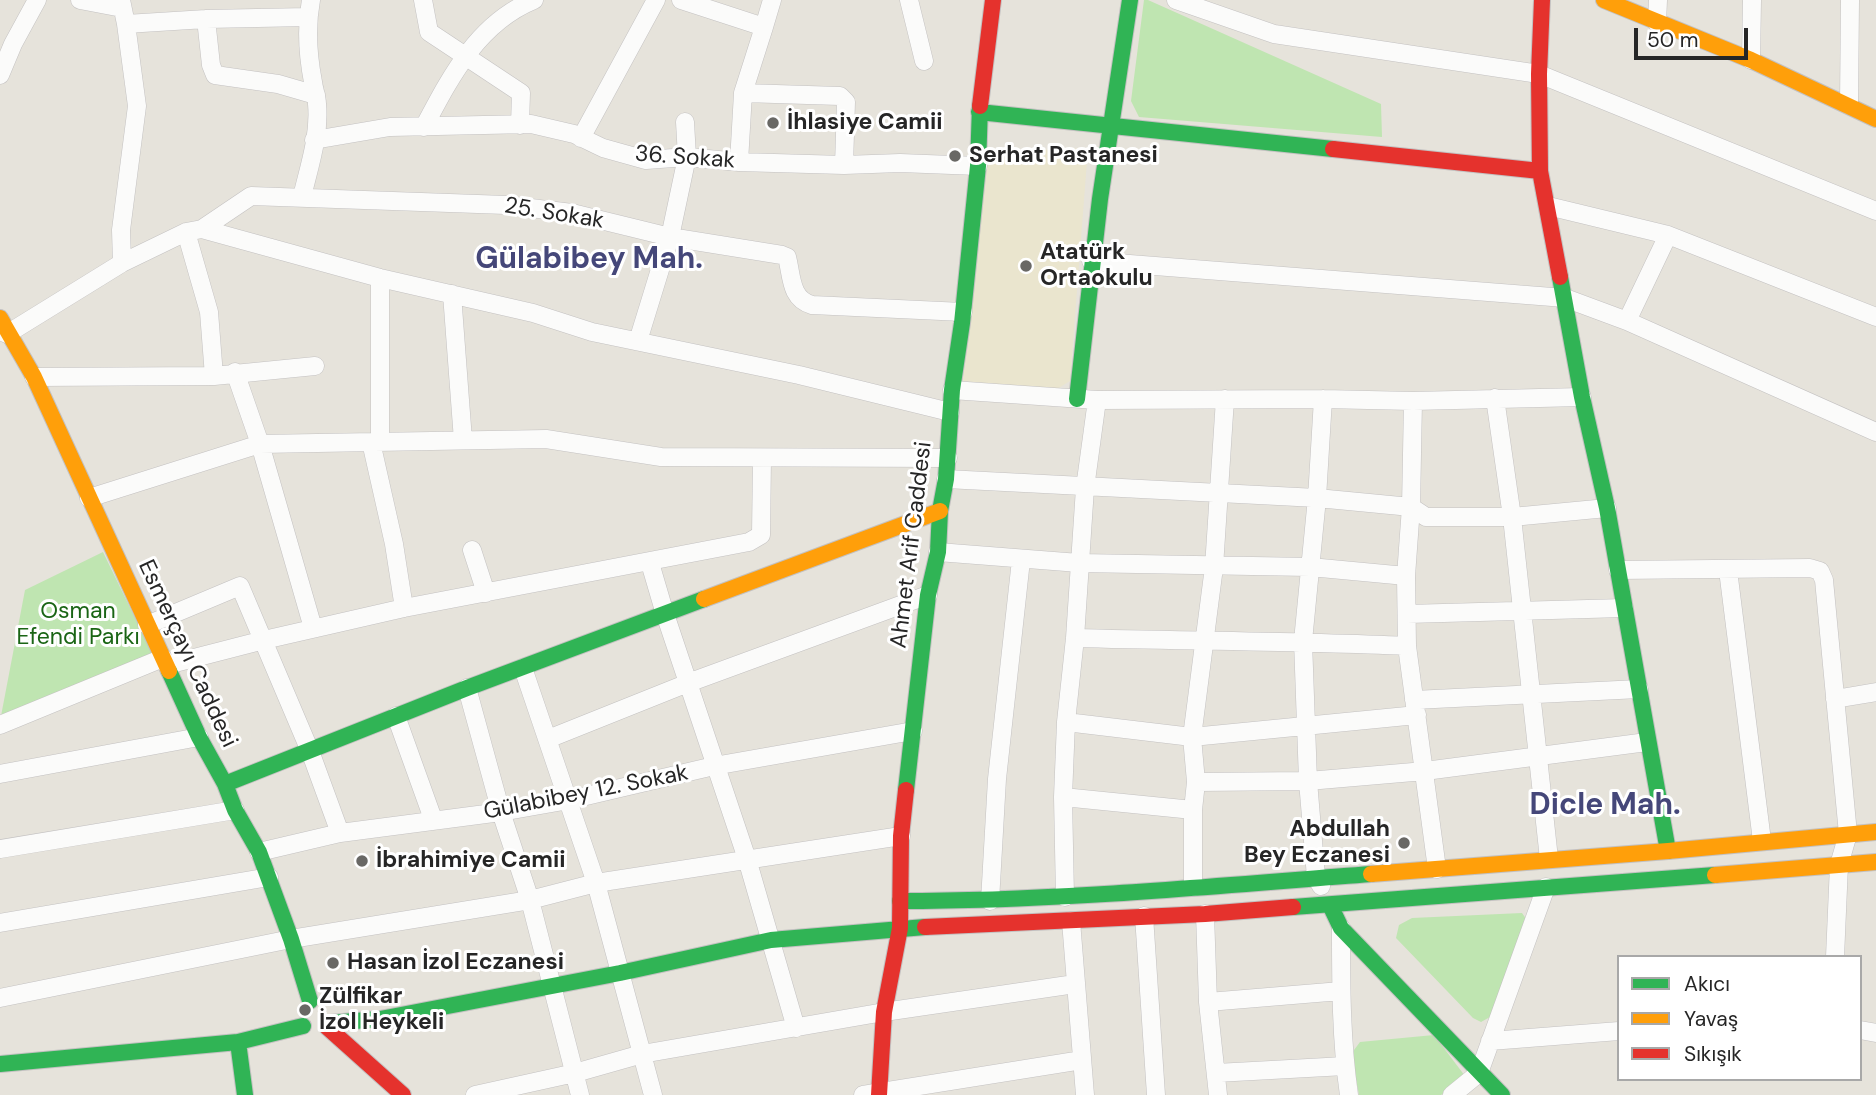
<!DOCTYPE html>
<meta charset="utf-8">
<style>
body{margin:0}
#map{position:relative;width:1876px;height:1095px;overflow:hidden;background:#e6e3db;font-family:"DM Sans",sans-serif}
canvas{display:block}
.legend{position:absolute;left:1617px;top:955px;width:245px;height:126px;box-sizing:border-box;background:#fff;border:2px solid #a8a8a8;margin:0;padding:9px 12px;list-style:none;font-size:21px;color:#262626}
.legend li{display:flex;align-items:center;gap:14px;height:35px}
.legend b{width:35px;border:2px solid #a8a8a8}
.scale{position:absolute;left:1634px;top:28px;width:114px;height:32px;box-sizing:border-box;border:4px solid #262626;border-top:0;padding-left:9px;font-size:21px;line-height:24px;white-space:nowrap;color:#262626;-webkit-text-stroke:5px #fff;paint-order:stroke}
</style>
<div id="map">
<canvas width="1876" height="1095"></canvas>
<ul class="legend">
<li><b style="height:9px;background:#30b455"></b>Akıcı</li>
<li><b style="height:9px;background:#ff9f0a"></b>Yavaş</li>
<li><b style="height:9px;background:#e5322d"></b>Sıkışık</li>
</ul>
<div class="scale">50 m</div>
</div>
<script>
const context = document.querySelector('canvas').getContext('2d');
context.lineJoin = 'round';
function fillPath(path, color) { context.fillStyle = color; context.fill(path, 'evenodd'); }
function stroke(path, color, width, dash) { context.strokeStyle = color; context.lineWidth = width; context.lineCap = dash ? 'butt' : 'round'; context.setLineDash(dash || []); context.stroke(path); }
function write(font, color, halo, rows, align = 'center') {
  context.font = font + ' "DM Sans",sans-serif'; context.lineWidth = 6; context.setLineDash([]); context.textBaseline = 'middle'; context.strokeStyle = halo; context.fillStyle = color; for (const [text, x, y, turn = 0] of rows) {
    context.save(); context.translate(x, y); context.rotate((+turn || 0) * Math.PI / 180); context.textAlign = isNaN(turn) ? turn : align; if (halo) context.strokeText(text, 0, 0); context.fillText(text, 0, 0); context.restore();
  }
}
const education = new Path2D(`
 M1088,148L1070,381L1057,389L963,381L985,152Z`);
const green = new Path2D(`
 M1144,0H1148L1381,104L1382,137L1139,117L1131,101Z
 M103,552L152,653L1,716L25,590Z
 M1522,913L1529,923L1490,1017L1481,1022L1473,1018L1396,938L1399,925L1412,918Z
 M1434,1035L1465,1076L1441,1095H1359L1351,1054L1360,1042Z`);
const street = new Path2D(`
 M80,0L122,8
 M121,0L126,24L137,106L121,230L122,263
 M423,0L429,32L521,93L520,125
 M681,0L764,27L743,93L739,162
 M909,0L924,61
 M1176,0L1274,34L1539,74L1876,211
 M206,19L211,65L215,75L278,84L316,95
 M1657,23L1658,0
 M126,24L206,19L308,17
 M764,27L772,0
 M1751,60L1752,0
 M0,75L13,44L37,0
 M743,93L840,96L846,102L844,165
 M1849,105L1850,0
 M424,127C451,76 478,23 534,0
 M581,138L656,0
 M314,140L390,127L531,124L574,134L603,148L646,160L687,157L739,162L844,165L900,163L978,166
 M302,197C309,167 320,135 317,104C317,97 314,90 313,82C308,56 306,27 311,0
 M1548,206L1668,235L1876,317
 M202,229L251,196L506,205L572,213L670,237L782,255L787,257C792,276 790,299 812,305L963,312
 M186,232L209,312L214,376
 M1091,261L1565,298L1627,321L1876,432
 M452,294L463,440
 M1627,321L1668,235
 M0,331L7,334L122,263L186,232L202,229L380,278L533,313L592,332L799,375L950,412
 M638,341L670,237L687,157L685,122
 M235,372L260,444L313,628
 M34,377L214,376L315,366
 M952,390L1097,400L1323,399L1413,401L1582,397
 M1495,398L1512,517L1549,859
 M1413,401L1411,507L1406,576L1407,646L1437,869
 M380,440V278
 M371,442L394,544L404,608
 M946,479L1317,498L1411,507L1426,517H1512L1607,508
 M89,498L260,444L546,439L661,457L948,458
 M472,550L486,593
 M938,552L1079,563L1310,567L1406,576
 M650,563L665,614L747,859L796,1028
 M1618,570L1810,568L1820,571L1824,580L1848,834L1839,865L1835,957
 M1728,570L1762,841
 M1407,614L1624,608
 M147,625L240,586L310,751L340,833
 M1075,638C1186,641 1296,641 1407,646
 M167,665L264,640L404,608L749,542L761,535L762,458
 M523,668L596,883L653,1095
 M467,688L501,812L530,900L580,1095
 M1835,699L1876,692
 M1414,700L1639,689
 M396,716L433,819
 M1066,722L1192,737L1417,715
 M0,725L163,658
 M548,739L688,683L928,595
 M0,774L199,737
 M1196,782L1308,781L1425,771L1647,742
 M1063,797L1193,810
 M0,849L235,810
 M259,852L340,833L501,812L569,800L714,766L913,731
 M1321,886L1316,877L1308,781L1303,641L1317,498L1323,399
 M1193,887V810L1196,782L1192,737L1214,567L1225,399
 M1065,897L1063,797L1066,722L1075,638L1085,488L1097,400
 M990,901L997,779L1021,560
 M1205,914L1208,1002L1218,1095
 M1144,916L1156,1095
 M1071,921L1085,1095
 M0,923L269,877
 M1341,928C1341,984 1341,1040 1349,1095
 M0,998L291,939L530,900L596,883L901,836
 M1208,1002L1341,991
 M1860,1030L1876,1033
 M1490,1041L1619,1031
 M1216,1073L1345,1066
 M475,1095L575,1073L642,1054L884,1012L1075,984
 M863,1095L1082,1060
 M1452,1095L1479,1073L1546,887`);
const fast = new Path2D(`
 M979,112L1333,149
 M1560,277L1582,397L1607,508L1668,851
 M1077,399L1100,199L1130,0
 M169,671L199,737L225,784L235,810L259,852L291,939L310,1001
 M225,784L467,688L704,599
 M906,790L928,595L938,552L940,511L946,479L952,390L962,323L978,166L980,106
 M900,901C1057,901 1214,886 1371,874
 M1330,905L1341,928L1502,1095
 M1293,907L1715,875
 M330,1023L380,1019L620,973L771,940L925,927
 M238,1042L245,1095
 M0,1064L238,1042L303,1026`);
const slow = new Path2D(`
 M1604,0L1751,60L1876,119
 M0,318L34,377L169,671
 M704,599L940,511
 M1371,874L1668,851L1876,832
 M1715,875L1876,862`);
const jam = new Path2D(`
 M1542,0L1539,74L1540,171L1560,277
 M980,106L993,0
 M1333,149L1540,171
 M925,927L1205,914L1293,907
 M327,1027L403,1095
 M879,1095L884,1012L900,928L901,836L906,790`);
const markers = [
 [773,123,7,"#696865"],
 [955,156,7,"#696865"],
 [1026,266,7,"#696865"],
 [1404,843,7,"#696865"],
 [362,861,7,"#696865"],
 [333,963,7,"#696865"],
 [305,1010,7,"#696865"]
];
const poiNames = [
 ["İhlasiye Camii",787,123],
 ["Serhat Pastanesi",969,156],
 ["Atatürk",1040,253],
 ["Ortaokulu",1040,279],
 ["Abdullah",1390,830,"right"],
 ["Bey Eczanesi",1390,856,"right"],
 ["İbrahimiye Camii",376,861],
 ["Hasan İzol Eczanesi",347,963],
 ["Zülfikar",319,997],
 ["İzol Heykeli",319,1023]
];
const streetNames = [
 ["36. Sokak",685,158,4],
 ["25. Sokak",554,214,9],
 ["Ahmet Arif Caddesi",912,545,-83],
 ["Esmerçayı Caddesi",187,654,65],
 ["Gülabibey 12. Sokak",586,793,-11]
];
const parkNames = [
 ["Osman",78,612],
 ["Efendi Parkı",78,638]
];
const districtNames = [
 ["Gülabibey Mah.",589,260],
 ["Dicle Mah.",1605,806]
];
fillPath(education, '#eae5ce');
fillPath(green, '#bfe5b1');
stroke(street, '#c3c1c1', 19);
stroke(fast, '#c3c1c1', 18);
stroke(slow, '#c3c1c1', 18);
stroke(jam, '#c3c1c1', 18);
stroke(street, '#fbfbfa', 18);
stroke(fast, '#30b455', 16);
stroke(slow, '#ff9f0a', 16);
stroke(jam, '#e5322d', 16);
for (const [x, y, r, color] of markers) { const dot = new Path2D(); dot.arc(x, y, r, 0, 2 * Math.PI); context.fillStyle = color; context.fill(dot); stroke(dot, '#fff', 2.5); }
write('bold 23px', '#262626', '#fff', poiNames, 'left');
write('23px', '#262626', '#fff', streetNames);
write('23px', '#1a6515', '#fff', parkNames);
write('bold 30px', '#454779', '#fff', districtNames);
</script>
